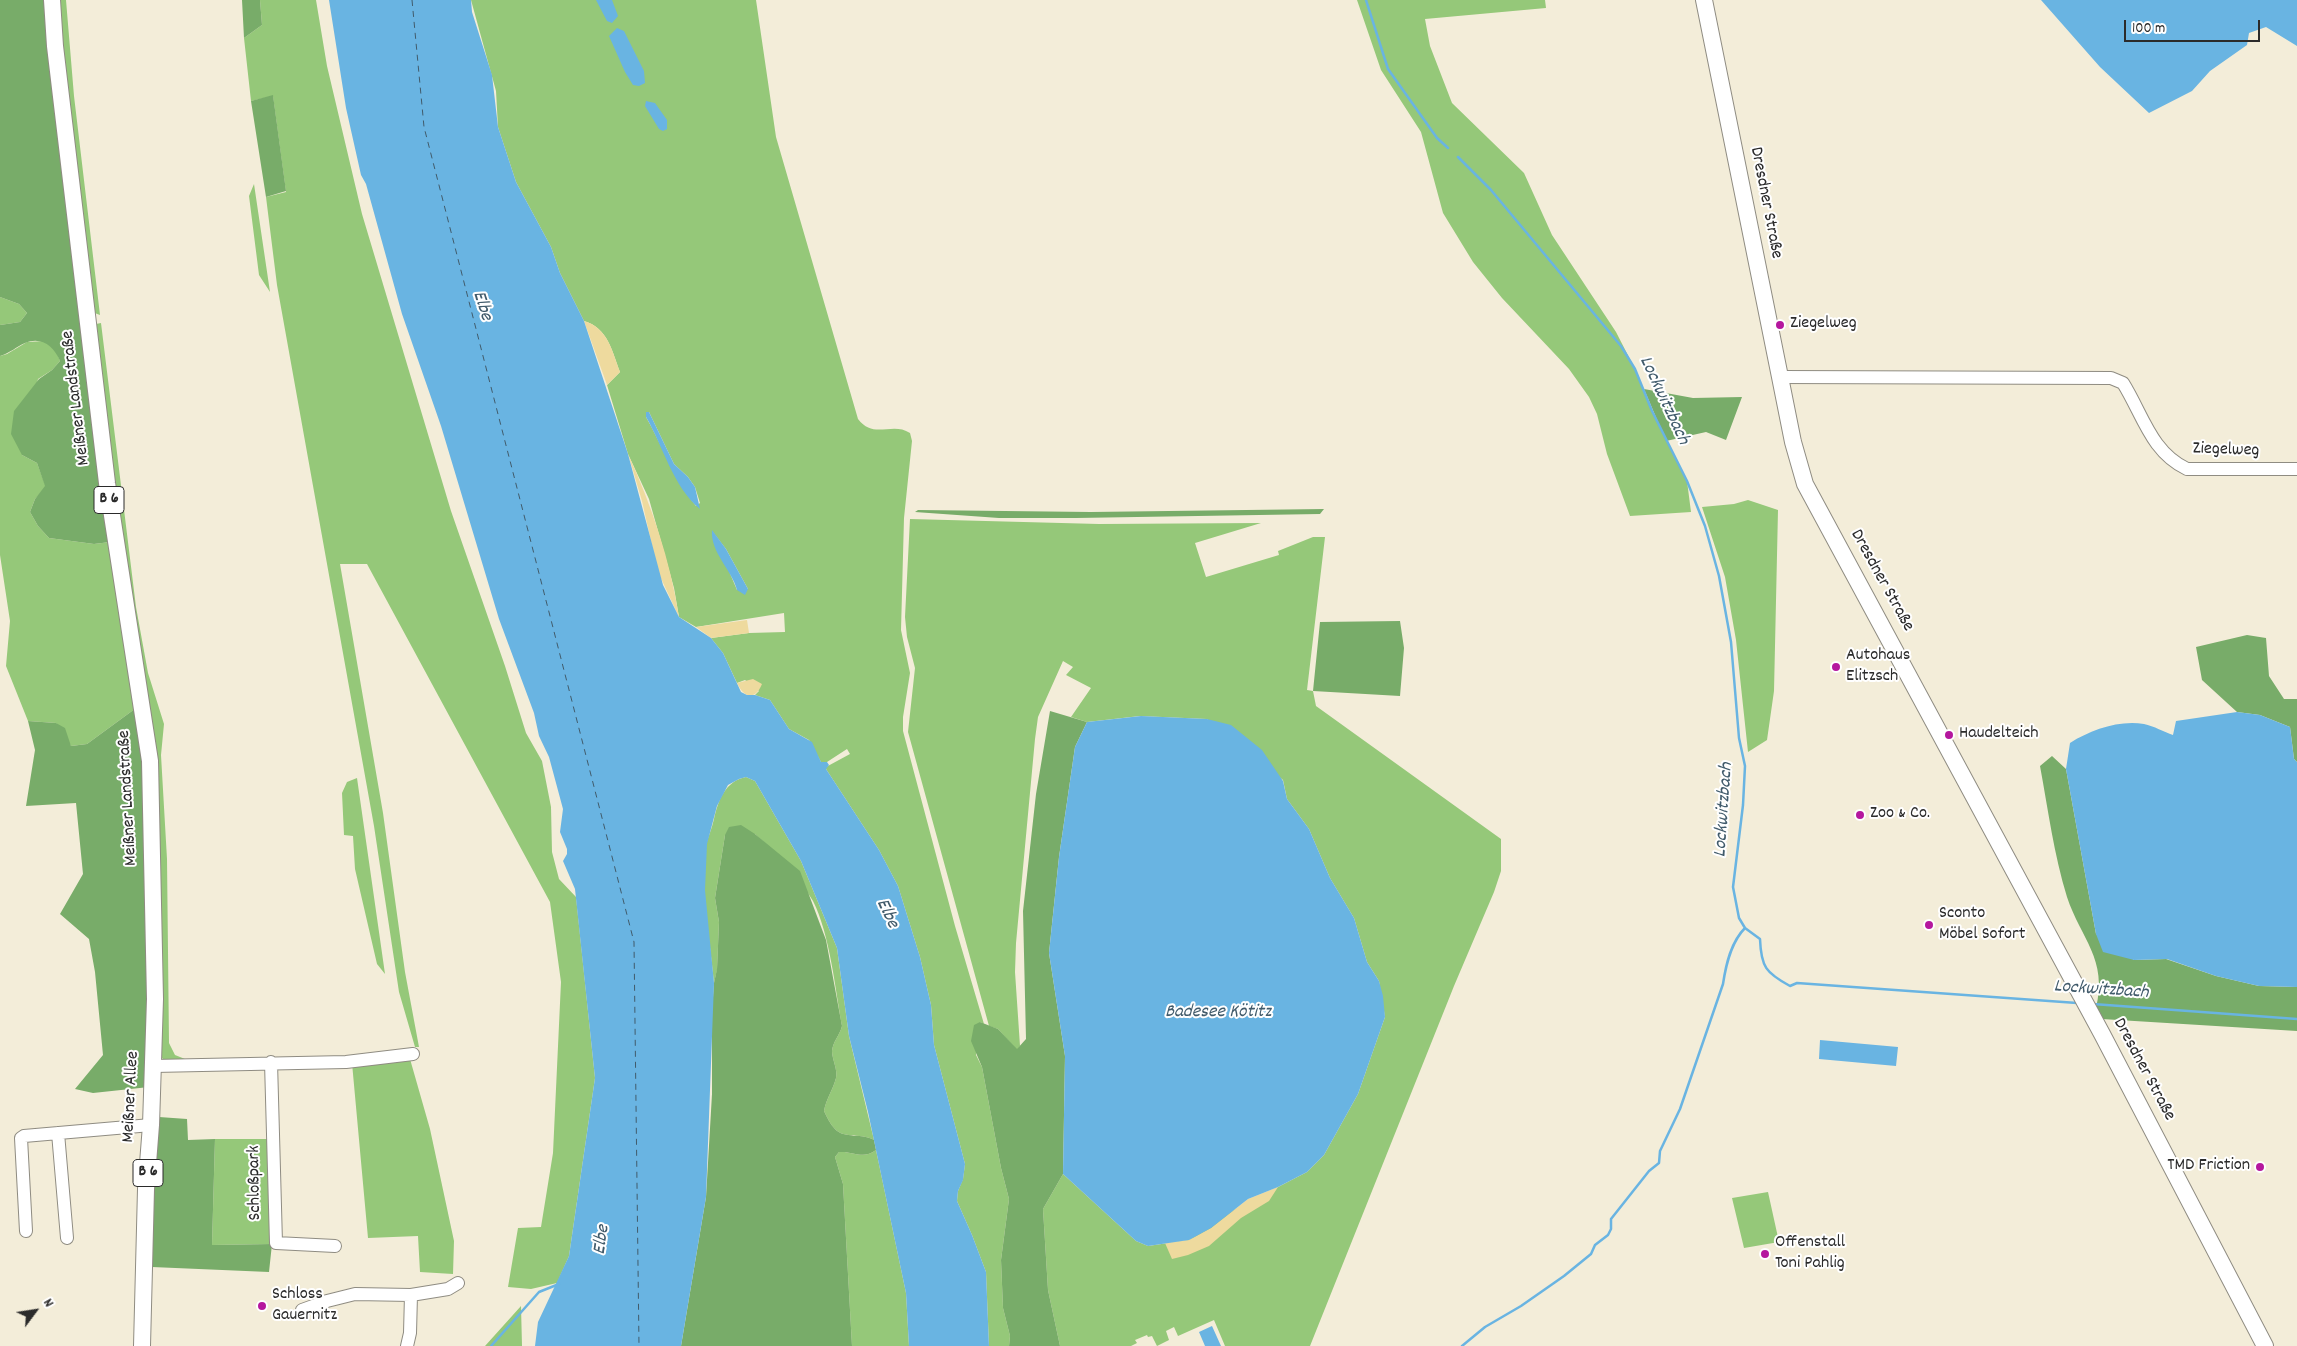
<!DOCTYPE html>
<meta charset="utf-8">
<style>
body{margin:0}
#map{position:relative;width:2297px;height:1346px;overflow:hidden;background:#f3edd9;font-family:Dekko,sans-serif}
canvas{display:block}
.north{position:absolute;left:10px;top:1286px;width:50px;height:50px;-webkit-text-stroke:4px #fff;paint-order:stroke;rotate:59deg;font-size:14px;font-weight:700;line-height:20px;text-align:center;color:#2b2b2b}
.north::after{content:'';display:block;margin:auto;width:18px;height:22px;background:#2b2b2b;clip-path:polygon(50% 0,100% 100%,50% 72%,0 100%)}
.scale{position:absolute;left:2124px;top:20px;width:136px;height:22px;box-sizing:border-box;border:2px solid #2b2b2b;border-top:0;padding-left:6px;font-size:15px;line-height:18px;white-space:nowrap;color:#2b2b2b;-webkit-text-stroke:4px #fff;paint-order:stroke}
</style>
<div id="map">
<canvas width="2297" height="1346"></canvas>
<div class="north">N</div>
<div class="scale">100 m</div>
</div>
<script>
const context = document.querySelector('canvas').getContext('2d');
context.lineJoin = 'round';
function fillPath(path, color) { context.fillStyle = color; context.fill(path, 'evenodd'); }
function stroke(path, color, width, dash) { context.strokeStyle = color; context.lineWidth = width; context.lineCap = dash ? 'butt' : 'round'; context.setLineDash(dash || []); context.stroke(path); }
function write(font, color, halo, rows, align = 'center') {
  context.font = font + ' Dekko,sans-serif'; context.lineWidth = 4; context.setLineDash([]); context.textBaseline = 'middle'; context.strokeStyle = halo; context.fillStyle = color; for (const [text, x, y, turn = 0] of rows) {
    context.save(); context.translate(x, y); context.rotate((+turn || 0) * Math.PI / 180); context.textAlign = isNaN(turn) ? turn : align; if (halo) context.strokeText(text, 0, 0); context.fillText(text, 0, 0); context.restore();
  }
}
const green = new Path2D(`
 M58,0H66L74,96L100,315L92,312Z
 M260,0H316L327,66L362,214L451,511L505,666L526,733L542,761L551,807L552,852L559,879L576,897L595,1078L569,1256L557,1283L531,1289L508,1287L518,1228L541,1227L553,1153L561,982L550,902L367,564H340L383,813L405,972L419,1047H415L399,992L374,826L277,285L266,197L286,192L273,96L251,101L244,38L262,25Z
 M471,0H756L776,137L858,419C874,440 892,421 910,433L912,441L904,518L901,630L910,673L903,717V731L955,926L984,1024L980,1022L976,1055L982,1067L1001,1168L1009,1199L1001,1260L1003,1308L1010,1336L1009,1346H989L986,1272L972,1235L957,1201L958,1191L963,1179L965,1164L934,1045L931,1005L920,957L898,886L879,850L826,769V767L850,754L847,749L827,762H821L809,740L789,729L770,700L755,695L759,691L745,680L737,683L723,653L711,638L749,633L785,632L784,613L696,627L679,617L674,588L649,499L628,454L607,385L620,372C612,351 608,328 584,321L560,273L551,247L516,182L498,127L496,91ZM649,412L674,464L688,477L695,487L700,503L696,506C674,479 663,447 646,417ZM712,531L726,549L748,589L737,590Z
 M1357,0H1545L1546,8L1425,19L1430,46L1452,103L1524,173L1552,235L1616,332L1635,369L1652,411L1687,481L1691,512L1630,516L1607,454L1597,414L1589,397L1569,369L1502,298L1473,262L1443,213L1421,132L1381,70Z
 M254,184L270,292L259,275L249,196Z
 M0,297L19,304L27,313L20,322L0,325Z
 M101,323L136,607L148,673L164,724L161,755L167,859L169,1043L175,1055L185,1059L166,1062L161,1057L129,602L96,324Z
 M45,341L56,350L60,361L52,370L38,379L22,455L37,463L46,487L35,499L30,512L38,526L49,538L94,544L110,542L138,711H132L87,744L71,746L56,723L28,721L6,666L10,621L0,555V356L7,354L27,342Z
 M1748,500L1778,510L1774,691L1767,740L1748,752L1736,640L1725,577L1702,507L1734,504Z
 M910,519L1099,524L1261,523L1195,543L1206,577L1279,555L1278,551L1313,537H1325L1307,690L1313,691L1316,706L1501,839V871L1494,892L1454,986L1310,1346H1225L1214,1320L1178,1336L1174,1327L1166,1331L1169,1340L1157,1346L1152,1336L1148,1337L1147,1335L1135,1340L1137,1343L1131,1346H1060L1048,1290L1043,1209L1063,1174L1136,1241L1148,1246L1189,1240L1228,1213L1307,1172L1324,1155L1358,1094L1385,1017L1379,981L1367,962L1354,918L1330,878L1309,829L1287,799L1283,780L1207,719L1140,716L1087,722L1071,717L1091,688L1066,675L1073,667L1063,661L1038,717L1035,739L1016,943L1015,972L1020,1046L1017,1050L998,1029L989,1026L908,732L915,668L907,637L905,617Z
 M746,777L755,781L801,861L837,948L849,1036L874,1140C863,1133 844,1139 835,1129C830,1124 827,1117 824,1111C826,1099 833,1090 836,1078C838,1070 832,1059 832,1051C833,1041 840,1035 842,1026C835,988 830,935 813,901C801,880 773,850 755,834L725,835L715,898L719,922L717,970L714,983C710,938 700,890 706,845C708,837 712,828 714,819C718,801 725,781 746,777Z
 M357,778L385,974L377,964L355,869L353,836L344,835L342,793L347,782Z
 M410,1059L430,1129L454,1241L453,1274L420,1272L418,1236L368,1238L352,1063Z
 M215,1139H271L272,1244L212,1245Z
 M876,1150L906,1293L909,1346H852L843,1184L835,1157L839,1152C854,1151 863,1160 876,1150Z
 M1768,1192L1779,1242L1744,1248L1732,1198Z
 M521,1306L522,1346H485Z`);
const forest = new Path2D(`
 M0,0H44L110,542L94,544L49,538L38,526L30,512L35,499L45,486L37,463L22,455L11,434L14,411L39,379L52,370L60,361C54,346 41,336 25,343C16,347 10,353 0,356V325L20,322L27,313L19,304L0,297Z
 M242,0H260L262,25L244,38Z
 M273,95L286,191L266,197L251,101Z
 M1644,389L1693,398L1742,397L1726,440L1706,432L1666,441Z
 M1324,509L1320,514L1076,518H999L915,512L918,510L1091,512Z
 M1400,621L1404,648L1400,696L1313,691L1320,622Z
 M2247,635L2266,638L2269,676L2284,699H2297V762L2294,759L2290,727L2260,715L2237,712L2202,680L2196,647Z
 M132,711H138L145,784L149,1087L93,1093L75,1089L103,1055L95,972L89,939L60,914L83,874L76,803L26,806L35,750L28,721L56,723L65,728L71,746L87,744Z
 M1050,711L1087,722L1075,747L1059,857L1049,953L1065,1056L1063,1174L1043,1209L1048,1290L1060,1346H1009L1010,1336L1003,1308L1001,1260L1009,1199L1001,1168L982,1067L971,1041L974,1025L980,1022L998,1029L1017,1049L1026,1039L1023,911L1036,794Z
 M2052,756L2066,769L2096,934L2134,960L2166,959L2216,976L2259,986L2297,987V1031L2102,1019L2096,1008C2108,959 2081,939 2067,897C2054,855 2048,809 2040,766Z
 M741,825L755,834L800,871L826,940L842,1026C840,1035 833,1041 832,1051C832,1059 838,1070 836,1078C833,1090 826,1099 824,1111C827,1117 830,1124 835,1129C844,1139 863,1133 874,1140L876,1150C863,1160 854,1151 839,1152L835,1157L843,1184L852,1346H681L706,1197L712,1094V1011L714,983L717,969L719,922L715,898L725,835L729,827Z
 M159,1117L187,1119L188,1140L215,1139L212,1245L272,1244L269,1272L152,1267L153,1198Z`);
const sand = new Path2D(`
 M584,321C608,328 612,351 620,372L607,385Z
 M628,454C652,506 670,560 679,617L658,572L642,501Z
 M747,620L749,633L711,638L696,627Z
 M753,679L762,684C755,701 744,698 737,683Z
 M1278,1187L1269,1201L1241,1218L1209,1246L1188,1255L1172,1259L1165,1243L1189,1240L1211,1228L1248,1199Z`);
const water = new Path2D(`
 M329,0H471L472,12L492,75L498,127L516,182L551,247L560,273L584,321L628,454L663,585L679,617L711,638L723,653L741,692L747,695H755L770,700L789,729L812,742L821,762H827L829,765L826,769L879,850L898,886L920,957L931,1005L934,1045L965,1164L963,1180L958,1191L957,1201L972,1235L986,1272L989,1346H909L906,1293L868,1112L849,1036L837,948L801,861L755,781L746,777L739,779L728,785L717,806L707,844L705,890L714,983L706,1197L681,1346H535L538,1322L569,1256L595,1078L575,889L563,861L567,854V849L560,832L563,809L549,757L539,736L534,713L499,619L441,426L402,314L366,184L361,175L346,108Z
 M596,0H612L618,16L612,23L607,21Z
 M2041,0H2297V46L2266,27L2249,33L2247,45L2210,71L2192,91L2149,113L2100,67Z
 M617,28L624,31L644,71L645,83L639,86L633,85L625,72L609,36Z
 M646,101L655,103L667,120V129L663,131L659,129L645,106Z
 M646,412H649L674,464L688,477L695,487L700,509C673,487 663,446 646,417Z
 M712,530L726,549L748,589L745,595L737,590C732,570 710,552 712,530Z
 M2237,712L2260,715L2290,727L2294,759L2297,762V987L2259,986L2216,976L2167,959L2134,960L2103,952L2096,934L2066,769L2070,743C2091,730 2118,720 2144,724C2154,726 2164,732 2173,735L2176,721Z
 M1141,716L1207,719L1231,725L1262,750L1283,781L1287,799L1309,829L1330,878L1354,918L1367,962L1379,981L1383,996L1385,1017L1358,1094L1324,1155L1307,1172L1278,1187L1248,1199L1211,1228L1189,1240L1148,1246L1136,1241L1063,1174L1065,1056L1049,953L1059,857L1075,747L1087,722Z
 M1820,1040L1898,1047L1896,1066L1819,1059Z
 M1212,1326L1221,1346H1205L1199,1332Z`);
const stream = new Path2D(`
 M1366,0L1388,69L1437,138L1448,148
 M1458,157L1491,190L1621,346L1635,369L1652,411L1687,481L1705,526L1719,576L1731,642L1739,738L1745,766L1743,805L1733,887L1739,918L1745,928L1760,939C1761,967 1766,973 1790,986L1797,983L2077,1003
 M2093,1004L2297,1019
 M491,1346L539,1292L559,1284
 M1462,1346L1485,1327L1521,1306L1564,1276L1591,1254L1595,1245L1608,1235L1611,1229V1219L1649,1171L1659,1163L1660,1151L1680,1109L1723,984C1726,964 1731,942 1745,928`);
const ferry = new Path2D(`
 M412,0L424,127L634,942L639,1346`);
const minor = new Path2D(`
 M1780,377L2111,378L2123,383C2143,415 2151,452 2187,469H2297
 M271,1062L276,1243L335,1246
 M154,1066L346,1062L413,1054
 M58,1133L67,1238
 M26,1231L21,1138L24,1136L151,1125
 M302,1310L327,1301L355,1294L411,1295
 M407,1346L410,1333L411,1295L448,1289L458,1283`);
const major = new Path2D(`
 M52,0L55,46L107,483L150,761L155,999L151,1125L146,1189L142,1346
 M1704,0L1780,377L1793,442L1805,484L2102,1034L2265,1346`);
const markers = [
 [1780,325,5,"#b5179e"],
 [1836,667,5,"#b5179e"],
 [1949,735,5,"#b5179e"],
 [1860,815,5,"#b5179e"],
 [1929,925,5,"#b5179e"],
 [2260,1167,5,"#b5179e"],
 [1765,1254,5,"#b5179e"],
 [262,1306,5,"#b5179e"]
];
const shields = [
 [109,500,30],
 [148,1173,30]
];
const shieldNames = [
 ["B 6",109,500],
 ["B 6",148,1173]
];
const streetNames = [
 ["Dresdner Straße",1765,203,79],
 ["Meißner Landstraße",77,398,-97],
 ["Ziegelweg",2226,451,2],
 ["Dresdner Straße",1881,581,61],
 ["Meißner Landstraße",129,798,-93],
 ["Dresdner Straße",2143,1070,62],
 ["Meißner Allee",132,1097,-87],
 ["Schloßpark",256,1183,-91]
];
const poiNames = [
 ["Ziegelweg",1790,325],
 ["Autohaus",1846,657],
 ["Elitzsch",1846,678],
 ["Haudelteich",1959,735],
 ["Zoo & Co.",1870,815],
 ["Sconto",1939,915],
 ["Möbel Sofort",1939,936],
 ["TMD Friction",2250,1167,"right"],
 ["Offenstall",1775,1244],
 ["Toni Pahlig",1775,1265],
 ["Schloss",272,1296],
 ["Gauernitz",272,1317]
];
const waterNames = [
 ["Elbe",481,306,72],
 ["Lockwitzbach",1663,401,65],
 ["Lockwitzbach",1725,810,-86],
 ["Elbe",886,914,65],
 ["Lockwitzbach",2101,991,4],
 ["Badesee Kötitz",1218,1013],
 ["Elbe",603,1240,-82]
];
fillPath(green, '#95c879');
fillPath(forest, '#78ac69');
fillPath(sand, '#eeda9e');
fillPath(water, '#69b4e2');
stroke(stream, '#69b4e2', 2.5);
stroke(ferry, '#415b6b', 1, [6, 5]);
stroke(minor, '#8f8c82', 14);
stroke(major, '#8f8c82', 18);
stroke(minor, '#fff', 12);
stroke(major, '#fff', 16);
for (const [x, y, r, color] of markers) { const dot = new Path2D(); dot.arc(x, y, r, 0, 2 * Math.PI); context.fillStyle = color; context.fill(dot); stroke(dot, '#fff', 2); }
for (const [x, y, w] of shields) { const box = new Path2D(); box.roundRect(x - w / 2, y - 13.5, w, 27, 4); context.fillStyle = '#fff'; context.fill(box); stroke(box, '#2b2b2b', 1); }
write('bold 16px', '#2b2b2b', null, shieldNames);
write('18px', '#2b2b2b', '#fff', streetNames);
write('18px', '#2b2b2b', '#fff', poiNames, 'left');
write('italic 19px', '#415b6b', '#fff', waterNames);
</script>
